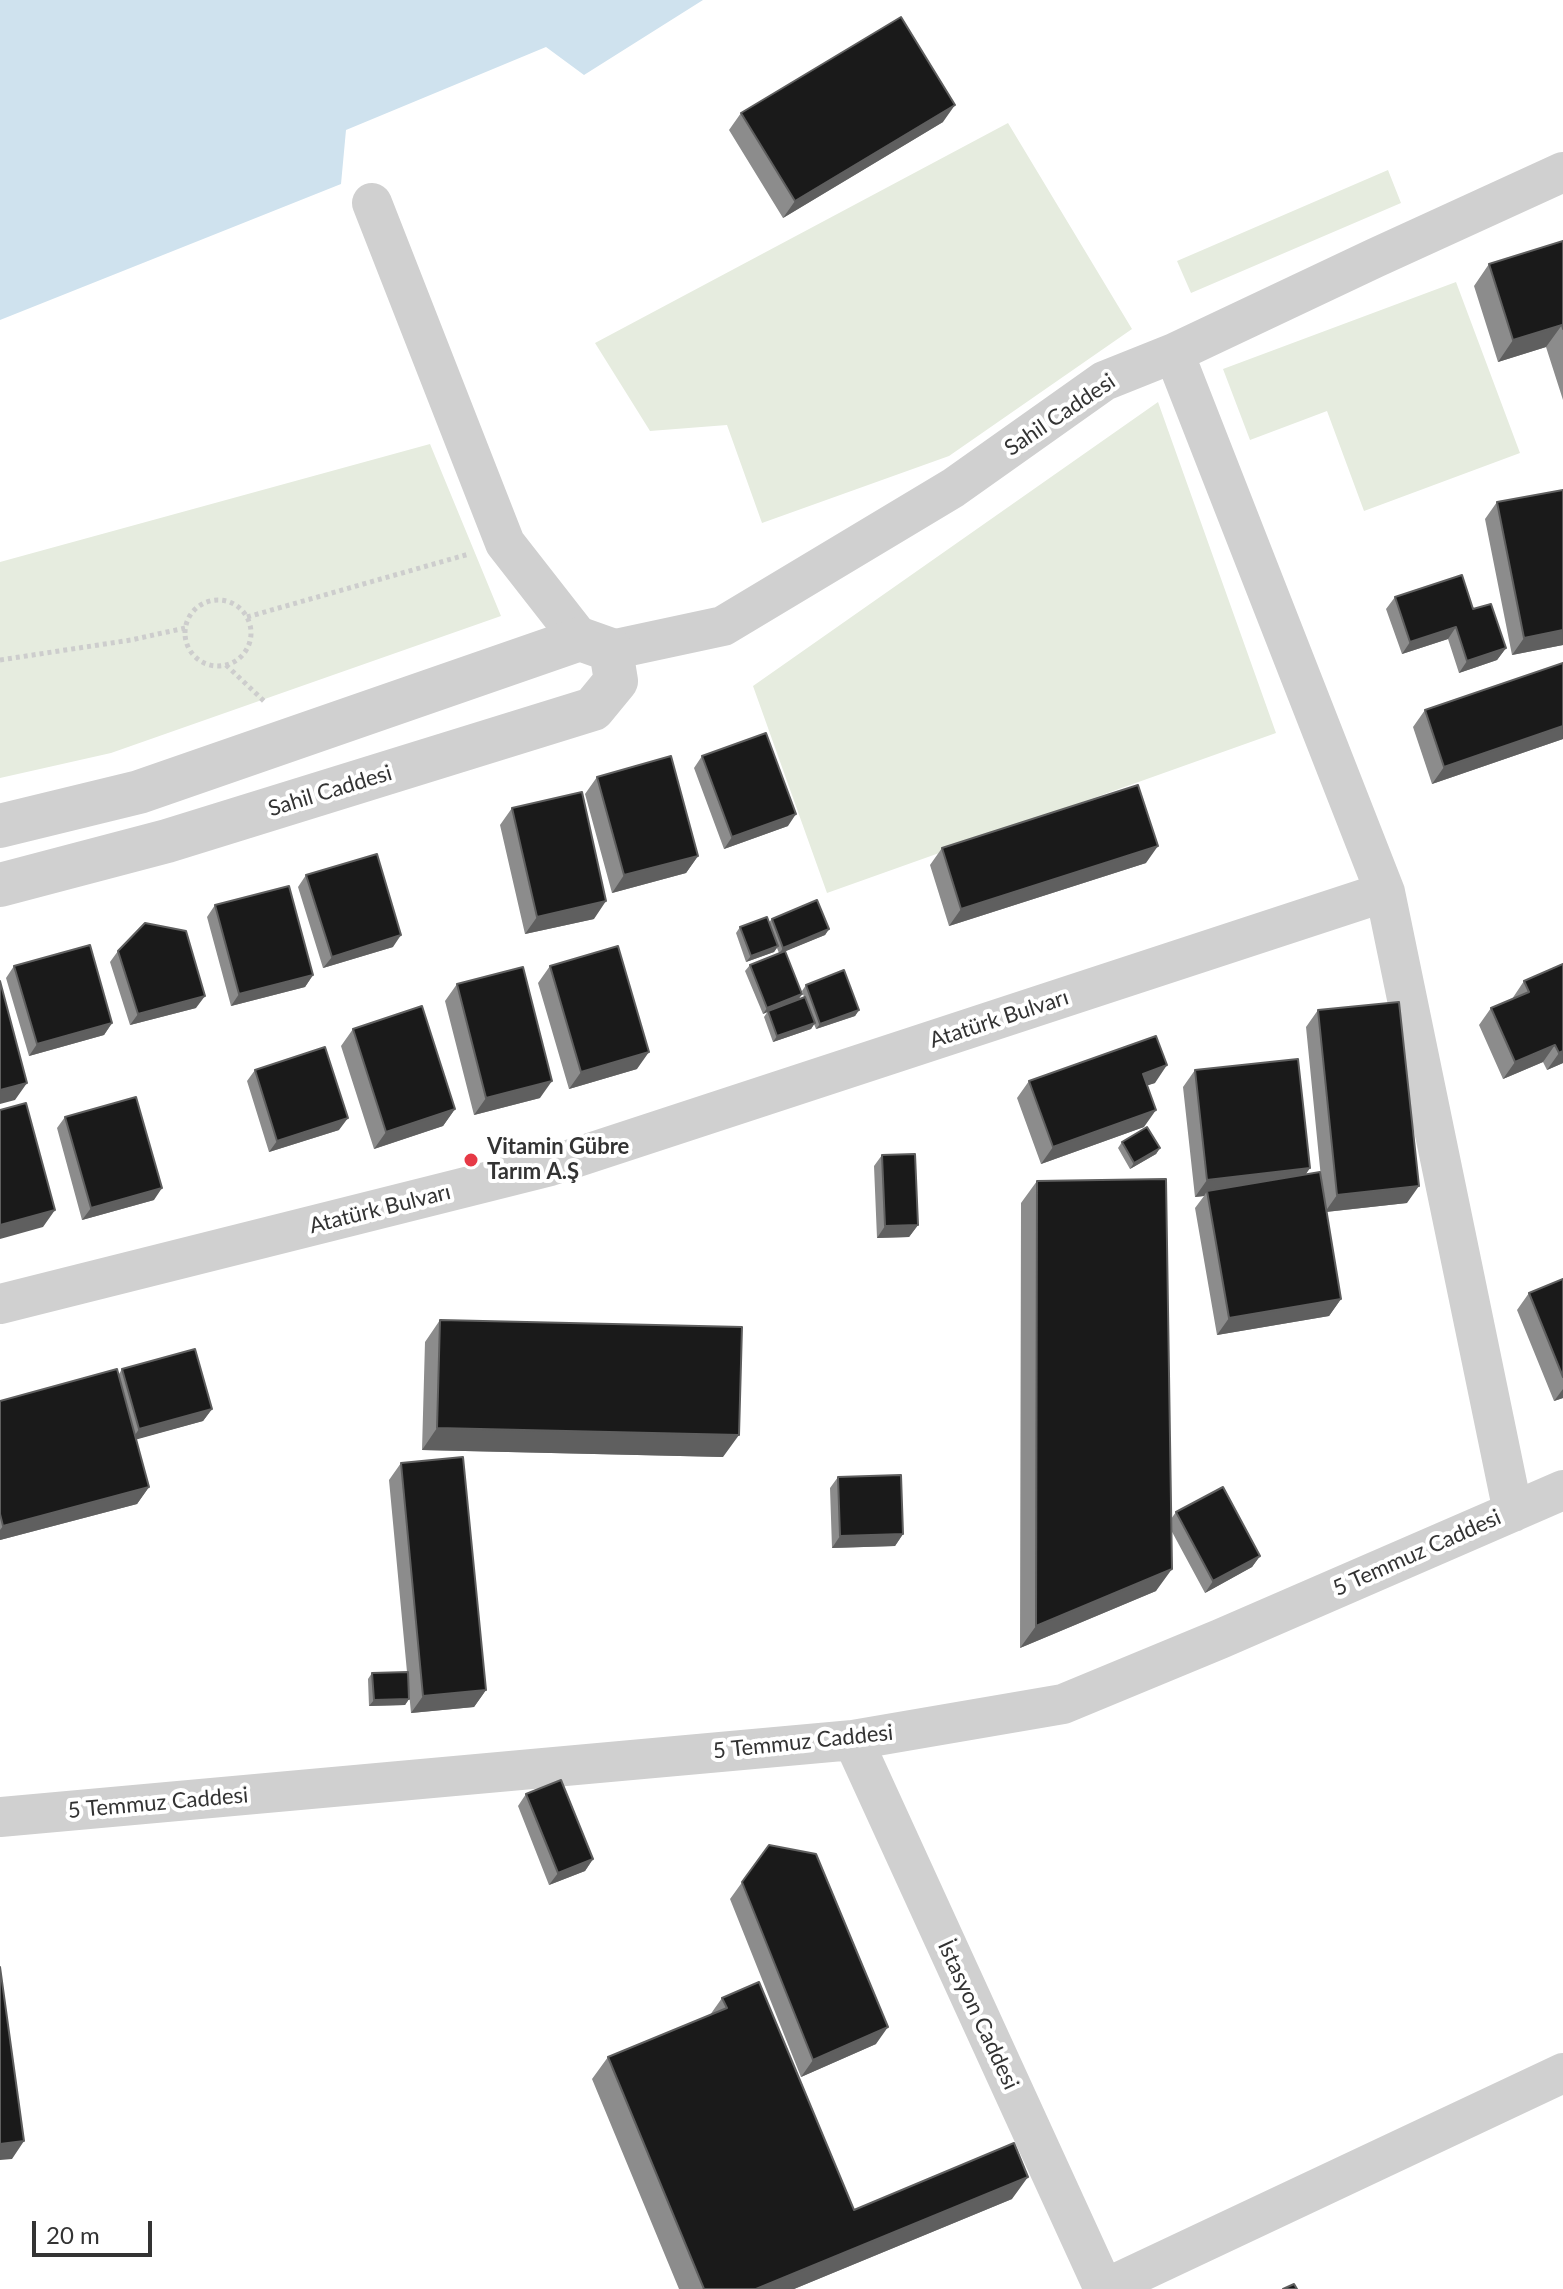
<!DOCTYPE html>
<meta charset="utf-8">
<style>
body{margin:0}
#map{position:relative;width:1563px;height:2289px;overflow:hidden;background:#fff;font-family:Lato,sans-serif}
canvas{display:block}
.scale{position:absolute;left:32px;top:2221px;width:120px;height:36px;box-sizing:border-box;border:4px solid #333;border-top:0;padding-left:10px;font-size:24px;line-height:28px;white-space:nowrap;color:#333;-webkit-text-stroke:6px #fff;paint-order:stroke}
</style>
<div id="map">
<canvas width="1563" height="2289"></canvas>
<div class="scale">20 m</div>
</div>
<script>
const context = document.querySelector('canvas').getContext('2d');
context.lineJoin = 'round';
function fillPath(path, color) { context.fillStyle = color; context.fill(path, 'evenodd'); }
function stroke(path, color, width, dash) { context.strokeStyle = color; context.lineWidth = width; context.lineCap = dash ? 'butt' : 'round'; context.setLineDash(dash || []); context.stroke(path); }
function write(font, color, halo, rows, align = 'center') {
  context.font = font + ' Lato,sans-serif'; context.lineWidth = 8; context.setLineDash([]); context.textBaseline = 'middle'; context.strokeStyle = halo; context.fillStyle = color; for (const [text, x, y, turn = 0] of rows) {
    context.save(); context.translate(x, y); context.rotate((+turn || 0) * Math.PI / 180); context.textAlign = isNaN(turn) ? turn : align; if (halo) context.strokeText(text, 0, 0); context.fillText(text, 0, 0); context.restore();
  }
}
const green = new Path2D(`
 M1008,123L1132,329L949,456L762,523L727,425L650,431L595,343Z
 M1388,170L1401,203L1191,293L1177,261Z
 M1456,282L1520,453L1364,511L1327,411L1250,440L1223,369Z
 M1158,402L1276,733L827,893L753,686Z
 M430,444L501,616L111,753L0,778V562Z`);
const water = new Path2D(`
 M0,0H703L584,75L546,47L346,130L341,184L0,320Z`);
const path = new Path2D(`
 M185 633a33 33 0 1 1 66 0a33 33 0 1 1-66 0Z
 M247,617L469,554
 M0,660L131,640L185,628
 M226,665L266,703`);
const minor = new Path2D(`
 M372,203L505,543L580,639
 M1174,353L1385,892
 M611,650L723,626L953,488L1104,381L1174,353L1375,258L1563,172
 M0,1304L550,1166L1385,892L1513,1512
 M853,1740L1104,2289
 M0,1817L853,1740L1063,1704L1220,1639L1563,1490
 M1104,2289L1563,2073`);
const tertiary = new Path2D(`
 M0,826L139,792L580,639L611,650L616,681L593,709L167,841L0,885`);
const wall = new Path2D(`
 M741,113L943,122L783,218L729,130Z
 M1563,241V400L1546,347L1498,362L1474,286L1489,264Z
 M1563,490V645L1512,655L1485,519L1497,502Z
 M1395,597L1473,609L1506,648L1497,660L1459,673L1448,639L1402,654L1386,609Z
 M1563,663V739L1432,784L1413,727L1425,710Z
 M702,756L788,826L724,849L694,768Z
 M597,777L698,856L686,873L612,893L585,794Z
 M512,808L594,919L525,934L500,825Z
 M942,848L1146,863L949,926L930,865Z
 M306,875L393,947L323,968L298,887Z
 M215,905L313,975L305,987L231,1006L207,917Z
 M772,919L829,929L825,935L785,951L802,994L798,1000L804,997L802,991L806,985L859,1010L855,1016L816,1029L814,1024L811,1029L773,1042L764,1017L768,1011L763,1014L745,971L750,965L779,953L777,948L774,952L746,962L736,933L740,927L769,922Z
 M118,951L196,1008L130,1025L110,962Z
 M1563,964V1063L1547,1070L1543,1062L1503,1079L1479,1025L1491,1008L1512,999L1524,981Z
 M14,966L112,1023L104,1035L29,1056L6,978Z
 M550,966L637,1069L569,1089L538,983Z
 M457,984L540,1098L474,1115L445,1001Z
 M1318,1010L1407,1203L1326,1212L1341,1299L1329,1316L1217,1335L1195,1208L1204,1196L1195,1197L1183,1087L1195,1070L1306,1175L1322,1188L1306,1027Z
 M353,1029L455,1109L443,1126L374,1149L341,1046Z
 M255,1070L339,1130L269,1152L247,1081Z
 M1029,1081L1155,1083L1147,1085L1144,1127L1041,1164L1017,1098Z
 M65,1117L154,1200L82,1220L57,1128Z
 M1122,1142L1160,1148L1156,1154L1130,1169L1118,1148Z
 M882,1155L918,1225L909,1237L877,1238L874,1166Z
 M1037,1181L1171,1519L1176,1512L1260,1556L1252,1567L1205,1593L1171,1530L1156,1591L1020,1648L1021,1203Z
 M1563,1279V1398L1554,1401L1517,1310L1529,1293Z
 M440,1320L723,1457L422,1450L425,1342Z
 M122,1369L212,1409L203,1421L136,1439L149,1487L137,1504L0,1540V1401L119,1374Z
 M401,1463L486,1690L474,1707L411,1713L409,1692V1699L405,1705L369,1706L368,1679L372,1673L407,1672L389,1480Z
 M838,1477L903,1534L895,1546L832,1548L830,1488Z
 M526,1794L593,1859L585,1871L549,1885L518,1806Z
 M769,1845L876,2044L801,2077L730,1899Z
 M722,1998L854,2210L1012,2199L794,2289H679L592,2079L608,2057L710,2015Z`);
const shadedWall = new Path2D(`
 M955,105L943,122L783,218L795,201Z
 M1562,325L1546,347L1498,362L1513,340Z
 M1456,627L1448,639L1402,654L1410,642Z
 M1563,630V645L1512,655L1524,638Z
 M1506,648L1497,660L1459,673L1467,661Z
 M1563,726V739L1432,784L1444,767Z
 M796,814L788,826L724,849L732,837Z
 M1158,846L1146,863L949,926L961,909Z
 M698,856L686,873L612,893L624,875Z
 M606,901L594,919L525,934L537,917Z
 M829,929L825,935L779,954L783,948Z
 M401,935L393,947L323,968L332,957Z
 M778,946L774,952L746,962L751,956Z
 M313,975L305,987L231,1006L239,994Z
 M802,994L798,1000L763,1014L767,1008Z
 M205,996L196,1008L130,1025L138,1014Z
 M859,1010L855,1016L816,1029L820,1024Z
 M112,1023L104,1035L29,1056L37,1044Z
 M815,1023L811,1029L773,1042L777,1036Z
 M1555,1045L1543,1062L1503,1079L1515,1062Z
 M1563,1051V1063L1547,1070L1559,1053Z
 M649,1052L637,1069L569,1089L581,1072Z
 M1167,1065L1155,1083L1131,1091L1143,1074Z
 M552,1081L540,1098L474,1115L486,1098Z
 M27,1083L15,1100L0,1104V1090Z
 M455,1109L443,1126L374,1149L386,1132Z
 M1156,1110L1144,1127L1041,1164L1053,1147Z
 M348,1118L339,1130L269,1152L277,1141Z
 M1160,1148L1156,1154L1130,1169L1134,1163Z
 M1310,1168L1298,1186L1207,1191L1204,1196L1195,1197L1207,1180Z
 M1419,1186L1407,1203L1325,1212L1337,1195Z
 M162,1188L154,1200L82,1220L91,1208Z
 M55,1210L43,1227L0,1239V1225Z
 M918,1225L909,1237L877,1238L885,1226Z
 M1341,1299L1329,1316L1217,1335L1229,1318Z
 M1563,1389V1398L1554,1401Z
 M212,1409L203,1421L131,1441L139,1429Z
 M437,1428L739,1435L723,1457L422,1450Z
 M149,1487L137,1504L0,1540V1530L3,1526Z
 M903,1534L895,1546L832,1548L840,1536Z
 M1260,1556L1252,1567L1205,1593L1213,1581Z
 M1172,1569L1156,1591L1020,1648L1036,1626Z
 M486,1690L474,1707L411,1713L423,1696Z
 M409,1699L405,1705L369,1706L374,1700Z
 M593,1859L585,1871L549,1885L558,1873Z
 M888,2027L876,2044L801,2077L813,2060Z
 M24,2141L12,2159L0,2160V2144Z
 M1028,2177L1012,2199L794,2289H756Z`);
const building = new Path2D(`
 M901,17L955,105L795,201L741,113Z
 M1563,241V329L1562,325L1513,340L1489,264Z
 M1563,490V630L1524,638L1497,502Z
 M1462,575L1473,609L1491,604L1506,648L1467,661L1456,627L1410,642L1395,597Z
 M1563,663V726L1444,767L1425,710Z
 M766,733L796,814L732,837L702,756Z
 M671,756L698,856L624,875L597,777Z
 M1138,785L1158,846L961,909L942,848Z
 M582,792L606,901L537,917L512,808Z
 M377,854L401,935L332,957L306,875Z
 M289,886L313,975L239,994L215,905Z
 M817,900L829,929L783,948L772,919Z
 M767,917L778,946L751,956L740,927Z
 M145,923L186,931L205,996L138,1014L118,951Z
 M90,945L112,1023L37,1044L14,966Z
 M618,946L649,1052L581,1072L550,966Z
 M785,951L802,994L767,1008L750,965Z
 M1563,964V1051L1559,1053L1555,1045L1515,1062L1491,1008L1529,992L1524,981Z
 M523,967L552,1081L486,1098L457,984Z
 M844,970L859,1010L820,1024L806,985Z
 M0,981L27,1083L0,1090Z
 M805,997L815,1023L777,1036L768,1011Z
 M1399,1002L1419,1186L1337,1195L1318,1010Z
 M422,1006L455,1109L386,1132L353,1029Z
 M1156,1036L1167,1065L1143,1074L1156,1110L1053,1147L1029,1081Z
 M325,1047L348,1118L277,1141L255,1070Z
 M1298,1059L1310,1168L1207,1180L1195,1070Z
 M136,1097L162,1188L91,1208L65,1117Z
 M26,1103L55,1210L0,1225V1110Z
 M1147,1127L1160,1148L1134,1163L1122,1142Z
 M915,1154L918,1225L885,1226L882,1155Z
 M1320,1172L1341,1299L1229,1318L1207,1191Z
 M1166,1179L1172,1569L1036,1626L1037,1181Z
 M1563,1279V1377L1529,1293Z
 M440,1320L742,1327L739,1435L437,1428Z
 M195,1349L212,1409L139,1429L122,1369Z
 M117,1369L149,1487L3,1526L0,1514V1401Z
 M463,1457L486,1690L423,1696L401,1463Z
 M901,1475L903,1534L840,1536L838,1477Z
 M1223,1487L1260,1556L1213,1581L1176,1512Z
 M408,1672L409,1699L374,1700L372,1673Z
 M561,1780L593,1859L558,1873L526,1794Z
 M769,1845L816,1854L888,2027L813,2060L742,1882Z
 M0,1967L24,2141L0,2144Z
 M759,1982L854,2210L1014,2143L1028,2177L756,2289H704L608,2057L727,2008L722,1998Z
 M1294,2284L1297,2289H1283Z`);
const markers = [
 [471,1160,8,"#e63946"]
];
const streetNames = [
 ["Sahil Caddesi",1060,415,-34],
 ["Sahil Caddesi",330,791,-17],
 ["Atatürk Bulvarı",999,1019,-18],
 ["Atatürk Bulvarı",380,1209,-14],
 ["5 Temmuz Caddesi",1417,1553,-24],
 ["5 Temmuz Caddesi",803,1742,-6],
 ["5 Temmuz Caddesi",158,1803,-5],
 ["İstasyon Caddesi",978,2015,65]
];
const poiNames = [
 ["Vitamin Gübre",487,1147],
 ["Tarım A.Ş",487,1172]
];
fillPath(green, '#e6ecdf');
fillPath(water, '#cfe2ee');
stroke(path, '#cdcdcd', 5, [4, 4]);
stroke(minor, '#d0d0d0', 40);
stroke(tertiary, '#d0d0d0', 44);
fillPath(wall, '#8c8c8c');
fillPath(shadedWall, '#5f5f5f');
fillPath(building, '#1a1a1a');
stroke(building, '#5f5f5f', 2);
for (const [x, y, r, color] of markers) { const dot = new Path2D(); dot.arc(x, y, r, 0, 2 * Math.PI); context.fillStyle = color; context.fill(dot); stroke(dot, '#fff', 3); }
write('22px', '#333', '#fff', streetNames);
write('bold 22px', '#333', '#fff', poiNames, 'left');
</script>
